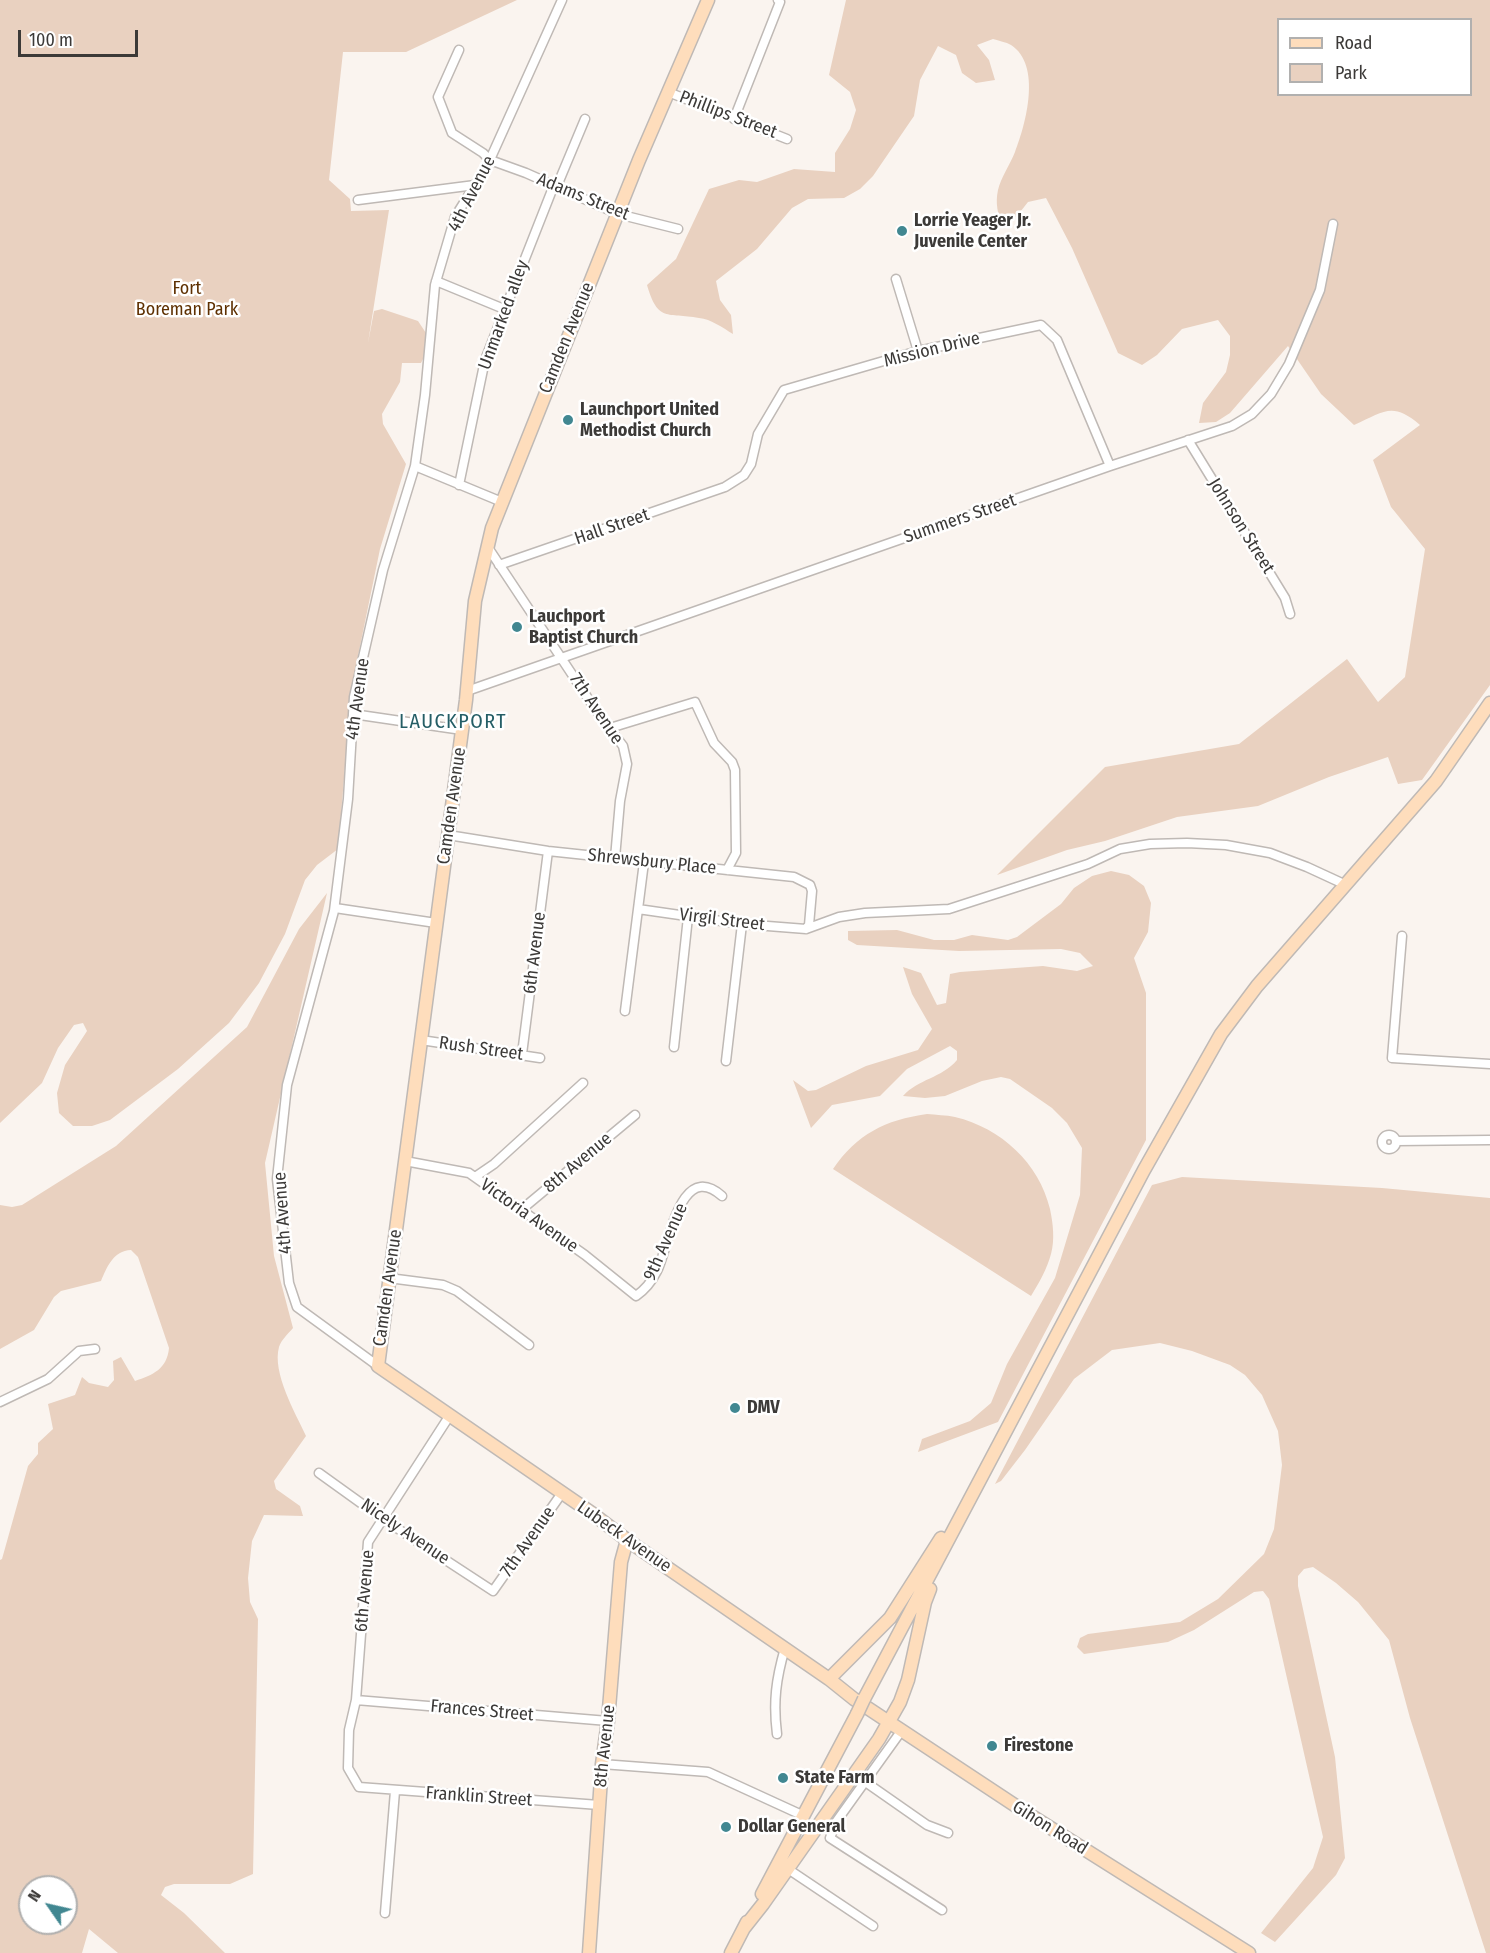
<!DOCTYPE html>
<style>
body{margin:0}
#map{position:relative;width:1490px;height:1953px;overflow:hidden;background:#faf4ef;font-family:"Fira Sans Condensed",sans-serif}
canvas{display:block}
.legend{position:absolute;left:1277px;top:18px;width:195px;height:78px;box-sizing:border-box;background:#fff;border:2px solid #b1b0af;margin:0;padding:8px 10px;list-style:none;font-size:18px;color:#3c3a38}
.legend li{display:flex;align-items:center;gap:12px;height:30px}
.legend b{width:30px;border:2px solid #b1b0af}
.north{position:absolute;left:18px;top:1875px;width:60px;height:60px;box-sizing:border-box;background:#fff;border:2px solid #b1b0af;border-radius:50%;rotate:304deg;font-size:16px;font-weight:700;line-height:24px;text-align:center;color:#3c3a38}
.north::after{content:'';display:block;margin:auto;width:21px;height:27px;background:#418791;clip-path:polygon(50% 0,100% 100%,50% 72%,0 100%)}
.scale{position:absolute;left:18px;top:30px;width:120px;height:27px;box-sizing:border-box;border:3px solid #3c3a38;border-top:0;padding-left:8px;font-size:18px;line-height:21px;white-space:nowrap;color:#3c3a38;-webkit-text-stroke:4px #fff;paint-order:stroke}
</style>
<div id="map">
<canvas width="1490" height="1953"></canvas>
<ul class="legend">
<li><b style="height:8px;background:#feddbc"></b>Road</li>
<li><b style="height:16px;background:#e9d1c0"></b>Park</li>
</ul>
<div class="north">N</div>
<div class="scale">100 m</div>
</div>
<script>
const context = document.querySelector('canvas').getContext('2d');
context.lineJoin = 'round';
function fillPath(path, color) { context.fillStyle = color; context.fill(path, 'evenodd'); }
function stroke(path, color, width, dash) { context.strokeStyle = color; context.lineWidth = width; context.lineCap = dash ? 'butt' : 'round'; context.setLineDash(dash || []); context.stroke(path); }
function write(font, color, halo, rows, align = 'center') {
  context.font = font + ' "Fira Sans Condensed",sans-serif'; context.lineWidth = 5; context.setLineDash([]); context.textBaseline = 'middle'; context.strokeStyle = halo; context.fillStyle = color; for (const [text, x, y, turn = 0] of rows) {
    context.save(); context.translate(x, y); context.rotate((+turn || 0) * Math.PI / 180); context.textAlign = isNaN(turn) ? turn : align; if (halo) context.strokeText(text, 0, 0); context.fillText(text, 0, 0); context.restore();
  }
}
const green = new Path2D(`
 M0,0H517L406,52H343L329,180L350,199L351,211L389,210L368,343L374,311L382,309L418,321L428,336L425,355L421,363H402L400,382L382,414L383,424L406,464L380,549L352,685L338,849L317,865L305,880L285,934L259,983L229,1023L178,1069L110,1120L92,1126H73L59,1113L57,1093L65,1065L87,1031L83,1023L74,1025L58,1048L42,1083L0,1123Z
 M846,0H1490V685L1422,780L1398,784L1388,757L1329,777L1258,806L1177,817L1105,841L1067,850L997,875L1105,767L1239,744L1347,659L1378,702L1405,677L1425,549L1391,507L1373,460L1420,425C1392,401 1384,412 1354,425L1321,394L1288,346L1230,413L1216,422L1199,423L1203,403L1226,372L1230,355V336L1218,320L1182,329L1157,355L1142,365L1118,353L1072,248L1046,198L1028,202L1017,216L1002,226C998,213 995,204 998,190C1001,177 1010,165 1015,152C1026,124 1042,65 1011,45C1006,42 999,41 993,39L977,45L989,60L995,80L976,83L962,73L956,55L938,46L920,80L914,116L873,176L860,189L844,198L808,199L792,208L757,249L716,281L720,300L731,315L733,334C723,328 711,319 699,318C667,312 658,323 647,285L676,259L709,189L739,180L757,182L794,169L835,172V153L850,129L856,110L850,92L829,75ZM1278,20H1470V94H1278Z
 M1111,871L1129,875L1144,886L1151,903L1148,932L1134,958L1146,993V1140L998,1422L918,1452L922,1439L970,1421L991,1403L1007,1364L1055,1278L1080,1195L1082,1148L1067,1123L1052,1108L1010,1079L1001,1077L982,1081L945,1096L925,1098L903,1096C918,1079 942,1078 957,1060V1051L950,1046L907,1069L880,1096L832,1105L811,1128L793,1080L808,1091L816,1090L866,1066L918,1050L932,1029L912,994L903,967L921,973L937,1005L946,1003L950,974L960,972L1043,966L1077,971L1093,966L1080,953L1061,949L959,951L857,945L848,940V931L897,930L934,940H954L972,935L1008,940L1017,937L1061,904L1074,888L1092,876Z
 M327,893L265,1163L274,1256L293,1328C289,1333 281,1340 279,1347C272,1373 295,1412 306,1436L274,1481L276,1489L300,1506L303,1516L264,1515L252,1541L248,1578L250,1602L258,1619L253,1874L230,1884H174L165,1887L161,1895L184,1913L225,1953H118L89,1929L82,1953H0V1560L2,1559L28,1466L38,1454V1443L53,1429L48,1404L75,1395L82,1377L89,1383L108,1387L114,1380L113,1361L121,1357L135,1381C153,1375 167,1369 169,1348L138,1257L131,1250C113,1251 107,1267 101,1281L61,1291L54,1297L34,1330L0,1349V1205L12,1207L22,1205L116,1146L247,1027L299,929ZM30,1887H66V1923H30Z
 M927,1114C936,1115 946,1115 955,1117C1001,1128 1039,1163 1050,1209C1053,1223 1055,1240 1051,1254C1047,1269 1039,1283 1031,1296L833,1169C857,1134 885,1120 927,1114Z
 M1182,1177L1382,1188L1490,1198V1953H1486L1410,1718L1389,1640L1358,1602L1336,1583L1313,1567L1304,1569L1298,1576V1586L1335,1757L1345,1858L1336,1875L1275,1942L1261,1933L1313,1868L1323,1837L1269,1599L1263,1591L1254,1592L1194,1630L1168,1642L1084,1654L1077,1647L1080,1638L1088,1634L1180,1622L1218,1599L1264,1554L1274,1529L1282,1465L1278,1431L1262,1395L1245,1375L1230,1365L1192,1351L1160,1343L1112,1350L1074,1379L1025,1450L1001,1481L995,1484L1152,1185Z`);
const street = new Path2D(`
 M459,50L438,97L452,133L483,153L490,160L526,173L618,214L678,229
 M668,92L787,139
 M734,119L780,2L778,0
 M557,186L585,119
 M358,200L475,185
 M896,279L918,351
 M436,281L504,309
 M1188,440L1285,598L1290,614
 M415,466L502,502
 M459,485L485,360L554,185
 M487,546L595,709L623,746L627,764L620,801L615,858
 M499,565L725,487L744,475L751,464L758,434L784,390L918,351L1041,325L1057,340L1110,466
 M467,691L1110,466L1232,426L1252,414L1271,394L1289,364L1320,290L1333,224
 M353,714L462,730
 M610,728L695,702L714,743L732,762L735,770L736,853L727,870
 M448,835L548,851L794,877L810,885L812,891L809,925L806,929
 M335,908L436,923
 M638,909L742,924L806,929L839,917L865,913L949,909L1088,864L1120,849L1150,844L1187,843L1226,845L1270,853L1307,867L1346,885
 M1402,936L1392,1058L1490,1064
 M625,1011L644,862
 M421,1040L540,1058
 M674,1047L688,917
 M522,1054L548,851
 M726,1061L742,924
 M1382 1142a7 7 0 1 1 14 0a7 7 0 1 1-14 0Z
 M1396,1141L1490,1140
 M405,1161L469,1173L585,1255L636,1296C646,1289 652,1281 657,1271C669,1248 679,1158 722,1196
 M475,1177L494,1164L583,1083
 M521,1210L635,1115
 M389,1278L443,1285L457,1291L529,1345
 M378,1366L297,1307L289,1283L277,1179L287,1085L334,911L348,799L354,697L383,570L415,466L425,395L435,285L455,217L488,164L562,0
 M0,1402L48,1379L79,1351L95,1349
 M450,1415L368,1542L356,1700L349,1730L348,1768L359,1787L599,1805
 M319,1473L383,1519L493,1591L562,1493
 M356,1700L608,1721
 M902,1730L836,1822L830,1838L942,1910
 M777,1734C773,1702 776,1679 785,1648
 M602,1764L708,1772L804,1816
 M864,1781L927,1825L948,1833
 M788,1869L873,1926
 M385,1913L395,1791`);
const secondary = new Path2D(`
 M708,0L639,160L492,528L475,601L466,700L378,1366L593,1514L627,1540L829,1679L854,1699L1019,1808L1249,1953
 M829,1679L890,1618L941,1538
 M864,1699L1144,1170L1221,1034L1257,986L1436,781L1490,703
 M762,1894L857,1714
 M744,1928L763,1904L879,1739L900,1702L908,1680L925,1602L930,1589
 M589,1953L602,1764L608,1721L621,1562L627,1540
 M731,1953L747,1922`);
const secondaryBridge = new Path2D(`
 M857,1714L864,1699`);
const markers = [
 [902,231,6,"#418791"],
 [568,420,6,"#418791"],
 [517,627,6,"#418791"],
 [735,1408,6,"#418791"],
 [992,1746,6,"#418791"],
 [783,1778,6,"#418791"],
 [726,1827,6,"#418791"]
];
const streetNames = [
 ["Phillips Street",728,115,21],
 ["4th Avenue",472,194,-63],
 ["Adams Street",583,197,22],
 ["Unmarked alley",504,315,-70],
 ["Camden Avenue",567,338,-68],
 ["Mission Drive",932,350,-14],
 ["Summers Street",960,519,-19],
 ["Johnson Street",1241,526,58],
 ["Hall Street",612,527,-19],
 ["4th Avenue",358,699,-82],
 ["7th Avenue",596,709,56],
 ["Camden Avenue",452,806,-82],
 ["Shrewsbury Place",652,862,6],
 ["Virgil Street",722,920,7],
 ["6th Avenue",535,953,-83],
 ["Rush Street",481,1049,8],
 ["8th Avenue",578,1163,-40],
 ["4th Avenue",283,1213,-94],
 ["Victoria Avenue",529,1216,35],
 ["9th Avenue",666,1242,-66],
 ["Camden Avenue",388,1288,-82],
 ["Nicely Avenue",405,1532,34],
 ["Lubeck Avenue",624,1537,35],
 ["7th Avenue",528,1542,-55],
 ["6th Avenue",365,1591,-85],
 ["Frances Street",482,1711,5],
 ["8th Avenue",605,1746,-84],
 ["Franklin Street",479,1797,4],
 ["Gihon Road",1050,1828,32]
];
const poiNames = [
 ["Lorrie Yeager Jr.",914,221],
 ["Juvenile Center",914,242],
 ["Launchport United",580,410],
 ["Methodist Church",580,431],
 ["Lauchport",529,617],
 ["Baptist Church",529,638],
 ["DMV",747,1408],
 ["Firestone",1004,1746],
 ["State Farm",795,1778],
 ["Dollar General",738,1827]
];
const parkNames = [
 ["Fort",187,289],
 ["Boreman Park",187,310]
];
const neighbourhoodNames = [
 ["LAUCKPORT",453,722]
];
fillPath(green, '#e9d1c0');
stroke(street, '#bfb9b5', 11);
stroke(secondary, '#bfb9b5', 15);
stroke(street, '#fff', 8);
stroke(secondary, '#feddbc', 12);
stroke(secondaryBridge, '#bfb9b5', 15, []);
stroke(secondaryBridge, '#feddbc', 12);
for (const [x, y, r, color] of markers) { const dot = new Path2D(); dot.arc(x, y, r, 0, 2 * Math.PI); context.fillStyle = color; context.fill(dot); stroke(dot, '#fff', 2); }
write('18px', '#3c3a38', '#fff', streetNames);
write('bold 18px', '#3c3a38', '#fff', poiNames, 'left');
write('18px', '#5e3002', '#fff', parkNames);
context.letterSpacing = '1.5px';
write('20px', '#255e66', '#fff', neighbourhoodNames);
context.letterSpacing = '0px';
</script>
